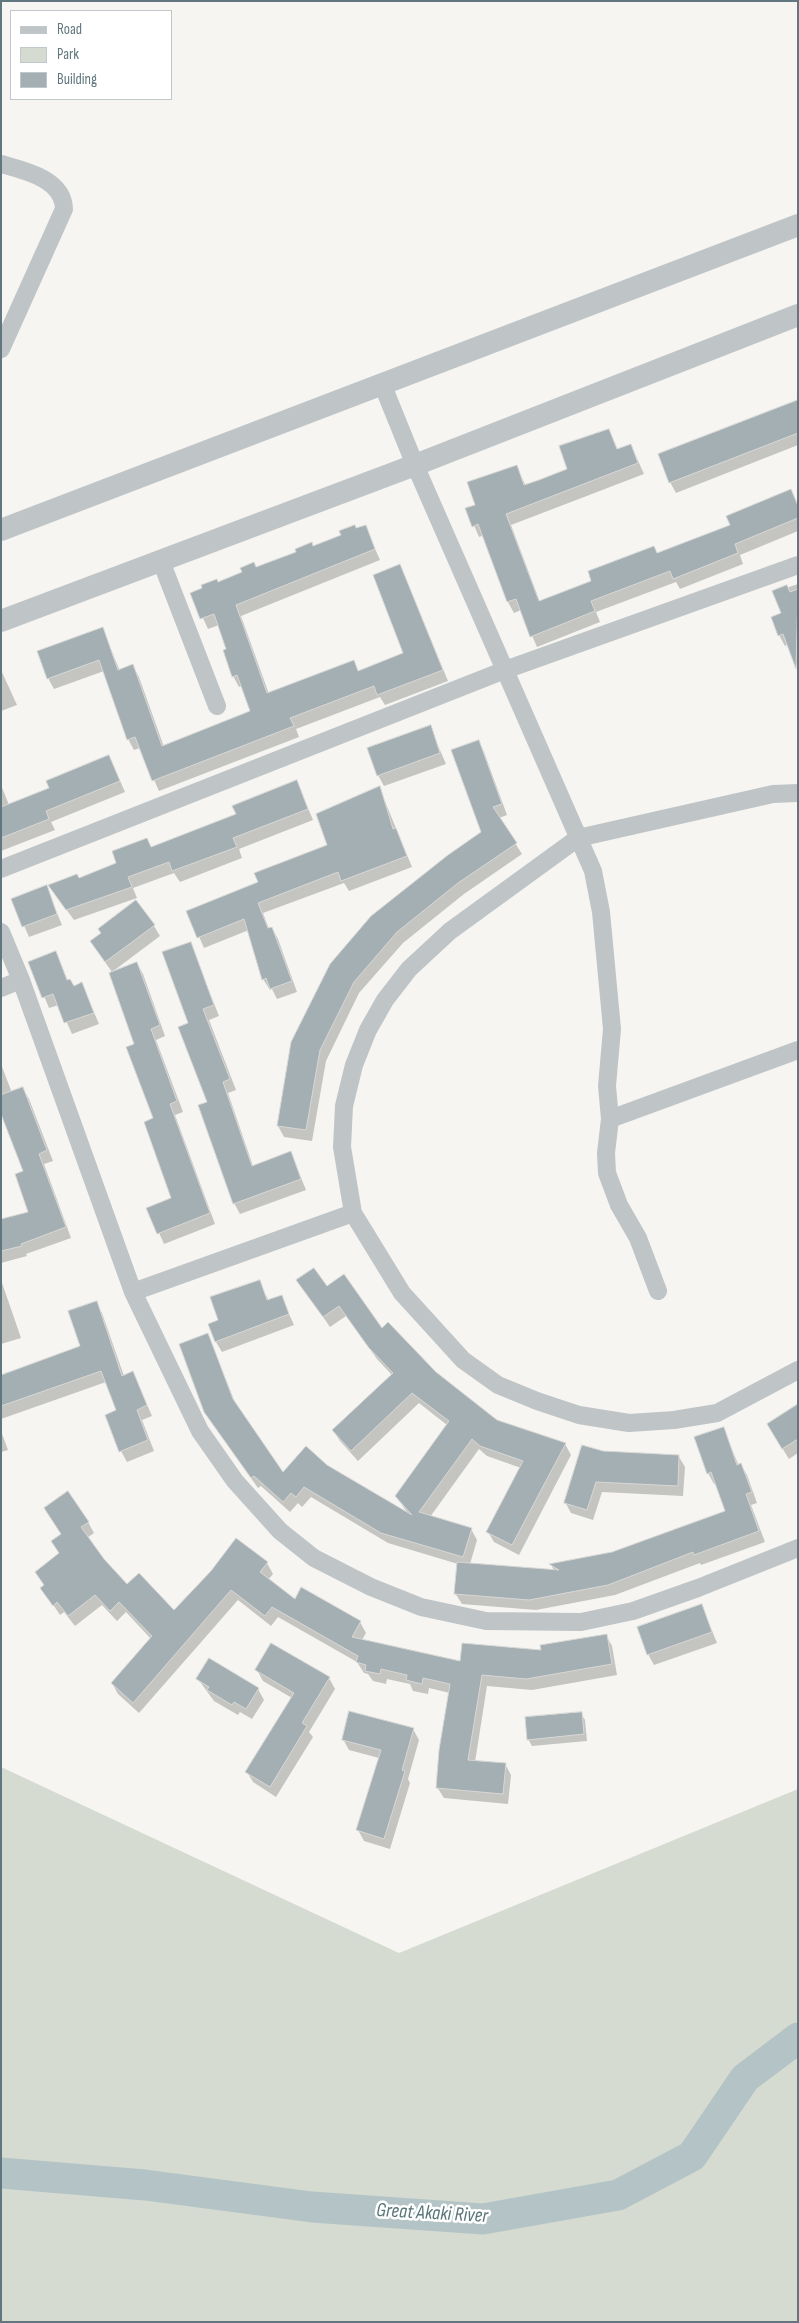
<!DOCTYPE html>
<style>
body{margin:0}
#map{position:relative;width:799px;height:2323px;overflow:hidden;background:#f6f5f2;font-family:"Sofia Sans Condensed",sans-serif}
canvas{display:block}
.frame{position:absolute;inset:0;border:2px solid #61767e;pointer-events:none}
.legend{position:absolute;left:10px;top:10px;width:162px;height:90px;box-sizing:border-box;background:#fff;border:1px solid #c0c8cb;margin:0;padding:6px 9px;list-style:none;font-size:15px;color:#61767e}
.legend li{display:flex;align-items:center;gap:10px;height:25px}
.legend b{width:25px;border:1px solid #c0c8cb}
</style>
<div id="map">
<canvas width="799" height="2323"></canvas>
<div class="frame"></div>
<ul class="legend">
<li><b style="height:6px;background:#bfc4c7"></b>Road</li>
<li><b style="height:14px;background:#d6dbd1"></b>Park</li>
<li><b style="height:14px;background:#a3afb2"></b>Building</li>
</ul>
</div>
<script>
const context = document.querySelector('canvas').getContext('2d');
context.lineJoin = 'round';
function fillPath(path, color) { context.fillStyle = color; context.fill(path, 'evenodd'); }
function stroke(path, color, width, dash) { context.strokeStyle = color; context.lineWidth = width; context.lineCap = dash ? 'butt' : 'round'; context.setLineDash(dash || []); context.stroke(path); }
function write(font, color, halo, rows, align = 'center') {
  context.font = font + ' "Sofia Sans Condensed",sans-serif'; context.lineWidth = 5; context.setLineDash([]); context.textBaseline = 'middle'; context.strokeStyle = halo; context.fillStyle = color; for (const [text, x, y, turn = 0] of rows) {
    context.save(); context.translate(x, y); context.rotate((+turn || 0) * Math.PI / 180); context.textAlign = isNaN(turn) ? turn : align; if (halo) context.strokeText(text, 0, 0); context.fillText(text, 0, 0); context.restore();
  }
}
const green = new Path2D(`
 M1,1767L399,1953L798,1789V2322H1Z`);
const shadow = new Path2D(`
 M798,401V445L676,493L670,482Z
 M608,431L618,450L631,445L644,474L511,525L540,602L732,526L790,491L798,504V531L740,555L743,564L680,589L676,582L596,612L600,622L537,647L521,610L514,613L508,602L484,535L479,537L467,509L477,505L516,466L526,486L569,470Z
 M365,526L380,560L241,616L269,694L354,662L359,672L405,654L400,565L448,681L385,705L380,697L296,729L299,737L159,791L140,748L134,750L128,739L104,671L54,689L48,678L102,628L120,671L133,666L139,677L164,747L251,712L242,686L239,687L233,676L219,625L208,629L192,594Z
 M798,584V669L788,644L785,646L779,635L782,614L774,592Z
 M1,670L17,705L1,711Z
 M430,727L446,764L384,786L378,775Z
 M478,741L484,752L507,815L499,818L522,854L464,894L403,943L359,993L326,1061L312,1141L284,1137L278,1126L293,1042L483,833Z
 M109,756L125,792L51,822L55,830L1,851V785L9,805L50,789Z
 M297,782L313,820L239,849L242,858L180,882L174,873L133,888L137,898L74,920L49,886L79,879L118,864L147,839L152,848L237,815Z
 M379,787L412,867L349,891L344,883L263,913L269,929L272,928L278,939L297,992L277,999L272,989L270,990L263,979L249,930L204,948L188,911L259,883L328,846Z
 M46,887L62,925L29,937L13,900Z
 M154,926L160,936L112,972L91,942Z
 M190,943L219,1016L209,1020L236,1090L228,1093L253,1166L291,1153L306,1190L240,1214L234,1203L189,1024Z
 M56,953L68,981L74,987L82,984L99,1024L72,1034L59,1005L49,1008L30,962Z
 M137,963L143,974L165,1036L156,1040L183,1112L175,1115L215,1224L164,1244L148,1208L173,1198L136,1044Z
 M1,1064L12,1093L22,1088L29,1099L53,1161L44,1164L71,1238L26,1254L27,1256L1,1263V1220L30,1213L25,1172L1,1110Z
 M1,1280L21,1338L1,1344Z
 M298,1281L327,1288L496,1421L565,1444L571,1455L519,1555L494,1542L488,1532L521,1468L487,1456L479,1449L430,1517L471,1529L477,1540L470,1564L554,1570L551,1565L612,1554L726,1512L716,1483L714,1484L708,1473L723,1428L739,1466L741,1465L747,1475L757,1503L751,1505L765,1542L701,1565L700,1563L615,1595L536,1610L462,1604L455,1593L458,1564L388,1543L311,1497L302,1507L298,1503L290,1512L261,1486L258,1488L212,1423L207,1334L237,1407L283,1474L326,1466L409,1515L396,1496L447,1425L419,1403L358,1461L340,1441L333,1430L392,1375L377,1359L346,1316L330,1327Z
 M259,1282L269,1301L281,1296L294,1325L222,1352L216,1342L220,1321Z
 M96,1303L102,1313L124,1376L133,1373L152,1416L142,1420L154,1451L127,1462L121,1451L118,1411L106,1382L1,1419V1376L82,1347Z
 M798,1406V1453L789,1459L774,1435Z
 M1,1431L8,1450L1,1452Z
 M602,1453L679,1457L685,1467L683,1496L602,1492L593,1520L571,1513L565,1502Z
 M88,1522L94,1533L87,1538L103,1560L127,1586L174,1612L267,1563L273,1574L268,1580L295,1601L360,1622L366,1633L362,1640L462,1663L542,1651L606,1635L612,1646L617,1675L532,1690L487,1686L475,1762L505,1764L511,1775L508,1804L444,1798L437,1787L450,1693L429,1688L428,1694L413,1691L410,1684L387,1679L386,1684L373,1681L368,1674L364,1673L357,1662L278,1617L271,1626L238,1600L139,1713L118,1694L112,1683L151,1639L126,1612L117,1621L102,1605L75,1626L64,1612L60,1615L42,1588L60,1553L53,1541Z
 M702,1606L717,1643L654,1665L648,1654Z
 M257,1670L329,1678L335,1689L309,1732L313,1737L276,1797L253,1782L247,1772L292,1698L263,1681Z
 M198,1679L258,1689L264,1700L252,1719L240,1712L238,1715L214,1701Z
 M581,1713L585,1720L587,1741L532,1746L528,1739Z
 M413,1729L419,1740L408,1779L410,1783L390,1849L364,1841L358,1830L379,1758L349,1750L343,1739Z`);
const river = new Path2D(`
 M1,2173L145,2185L312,2207L483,2219L618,2195L692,2156L745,2078L798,2038`);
const building = new Path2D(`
 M798,400V433L669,483L658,454Z
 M609,429L617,449L631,444L638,463L506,514L539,601L591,581L588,571L654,546L657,553L730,525L726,516L791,489L798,506V518L735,544L738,553L673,579L670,571L591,601L595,611L530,637L516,599L507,602L478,524L472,527L465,508L475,505L467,482L517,465L524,485L539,480L567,469L559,446Z
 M355,525L356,528L366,525L375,549L236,605L267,693L354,660L358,671L403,653L373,575L400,564L443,670L377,695L374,686L290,718L294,726L152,781L135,737L127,740L99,660L47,679L37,651L103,627L118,670L133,664L162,746L250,711L237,675L232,677L223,650L226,649L214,614L200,619L190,593L202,588L201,585L217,579L218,582L242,572L240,568L254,562L256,567L296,552L295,549L312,542L313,546L341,535L339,531Z
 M787,585L790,592L798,589L796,669L783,634L778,636L771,617L781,613L772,591Z
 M431,725L440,753L377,776L367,748Z
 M479,740L502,804L493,807L517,843L458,883L397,932L354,982L320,1050L306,1130L277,1126L291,1042L330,964L371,916L448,855L481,832L451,750Z
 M109,755L120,781L46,811L49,819L1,838V807L49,788L46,781Z
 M297,780L308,809L233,838L237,847L172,871L169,862L128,877L132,887L66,910L48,885L77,874L79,878L116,863L112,851L147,838L151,847L236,814L232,806Z
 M380,786L393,829L396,828L407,856L341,881L338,872L258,903L268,928L272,927L292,981L270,989L266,978L262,980L244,919L197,938L186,911L258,882L254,873L327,845L316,814Z
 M47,885L57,914L22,927L11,899Z
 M136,900L155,925L105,962L90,941L101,933L98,929Z
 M191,942L214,1005L203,1009L230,1079L223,1082L252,1166L291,1151L301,1179L233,1204L198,1105L207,1102L178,1027L188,1023L162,952Z
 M56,951L67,980L70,979L74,986L82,982L94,1013L64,1023L53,994L42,998L28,962Z
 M137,962L160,1025L151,1029L177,1101L170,1104L210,1213L157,1234L146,1208L171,1198L144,1122L153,1118L126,1047L134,1044L109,973Z
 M23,1087L47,1150L39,1154L66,1227L21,1244L22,1246L1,1251V1219L28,1212L15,1174L23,1171L1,1114V1095Z
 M314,1268L327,1286L344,1274L382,1328L388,1322L436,1372L497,1420L566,1443L512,1545L486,1532L523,1461L480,1446L472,1439L419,1512L472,1528L463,1557L381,1533L304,1487L296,1497L291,1493L283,1502L254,1476L251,1478L204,1412L179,1344L208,1333L233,1399L283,1472L306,1446L327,1465L412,1515L395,1496L449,1421L412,1393L351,1451L332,1430L393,1373L369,1348L339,1306L323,1317L296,1280Z
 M260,1280L267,1300L282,1295L289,1314L215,1342L208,1324L218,1320L210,1297Z
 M97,1301L122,1376L133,1371L147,1405L137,1410L148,1440L119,1452L105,1415L116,1410L101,1371L1,1406V1375L80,1346L68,1311Z
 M798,1404V1439L782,1449L767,1424Z
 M724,1427L737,1465L741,1463L752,1492L746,1494L759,1531L694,1555L693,1552L608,1585L529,1600L454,1594L457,1562L559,1570L549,1564L612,1552L725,1511L711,1472L707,1474L694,1437Z
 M582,1445L603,1451L679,1455L678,1486L596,1482L587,1510L564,1503Z
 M68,1491L89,1522L81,1527L104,1559L127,1584L139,1573L174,1610L211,1571L236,1538L268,1562L260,1572L295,1599L301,1587L361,1621L352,1637L460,1661L462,1643L541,1650L540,1645L607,1634L612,1664L526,1679L482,1675L468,1760L506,1763L503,1794L436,1788L439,1750L450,1684L423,1678L422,1684L406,1680L407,1675L381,1669L380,1674L365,1671L366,1665L356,1662L358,1656L272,1607L265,1616L231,1590L133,1703L111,1683L152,1636L119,1602L110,1611L95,1595L68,1616L57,1602L53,1606L40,1588L44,1585L35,1572L59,1553L51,1541L61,1534L44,1508Z
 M702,1604L712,1632L647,1655L637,1627Z
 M271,1643L330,1677L302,1723L307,1726L270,1787L245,1772L294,1693L255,1670Z
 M209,1658L259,1688L246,1709L234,1702L232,1705L207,1690L209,1687L196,1679Z
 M349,1711L414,1728L402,1770L405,1771L384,1839L356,1830L381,1750L342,1740Z
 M582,1712L584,1734L527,1740L525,1717Z`);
const minor = new Path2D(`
 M1,164C26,171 63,179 64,209L1,349
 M383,386L415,465L593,871L601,912L612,1029L607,1086L610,1119L606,1153L607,1173L619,1205L638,1238L658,1291
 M161,561L217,706
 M798,793L773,794L578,838L450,931L409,969L385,1000L368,1030L354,1065L344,1106L342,1147L353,1213L402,1293L463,1360L498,1385L537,1401L579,1415L629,1423L674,1420L717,1413L798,1370
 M1,869L505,670L798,565
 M1,932L21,980L133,1292L200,1431L235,1481L280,1531L314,1558L371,1587L421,1607L486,1621L581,1622L633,1611L698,1588L798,1548
 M1,988L21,980
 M610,1119L798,1050
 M133,1292L353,1213`);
const tertiary = new Path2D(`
 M1,530L798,225
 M1,621L415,465L798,315`);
const waterNames = [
 ["Great Akaki River",432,2214,3]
];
fillPath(green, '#d6dbd1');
fillPath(shadow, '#0003');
stroke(river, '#b4c4c6', 31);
fillPath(building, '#a3afb2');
stroke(building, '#d7d7d5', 1);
stroke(minor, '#bfc4c7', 18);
stroke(tertiary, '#bfc4c7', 22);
write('italic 20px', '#5b7679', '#fff', waterNames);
</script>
